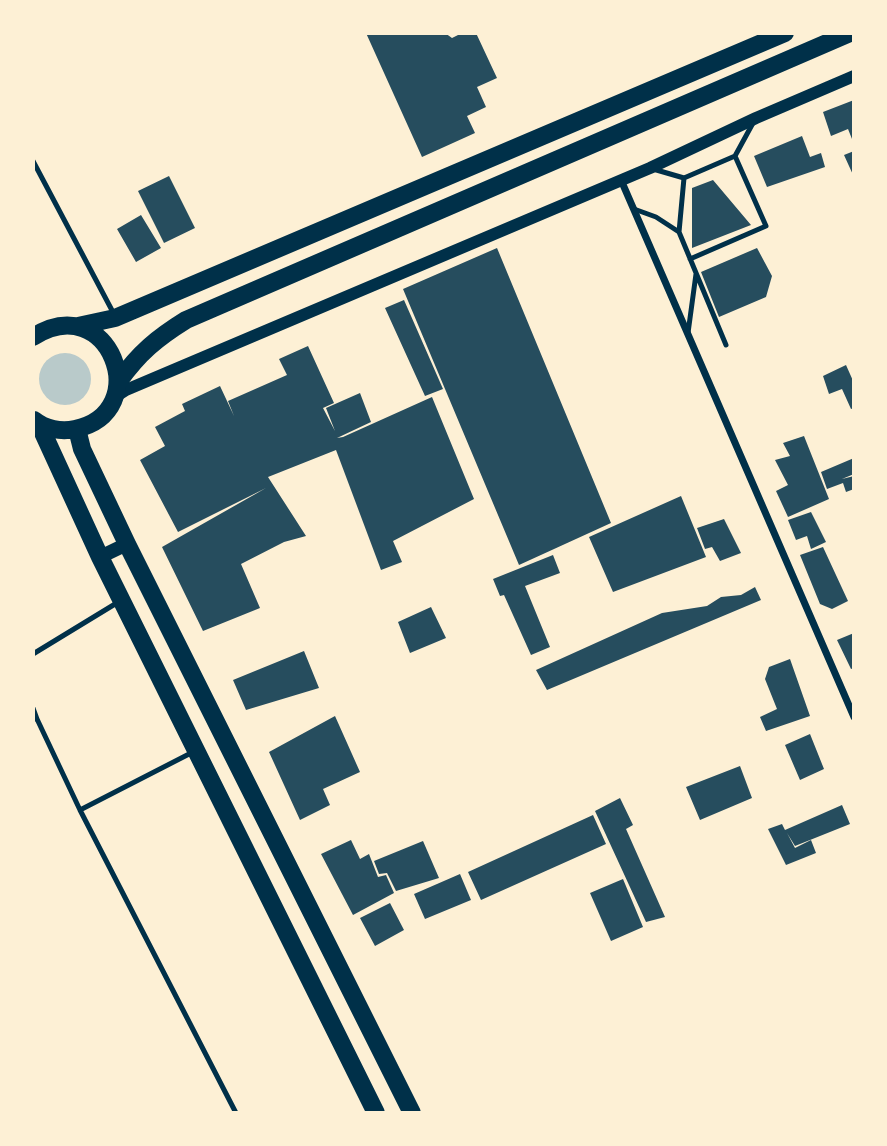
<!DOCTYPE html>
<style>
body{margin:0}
#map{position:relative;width:887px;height:1146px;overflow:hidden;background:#fdf0d5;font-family:Ubuntu,sans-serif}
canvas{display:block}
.frame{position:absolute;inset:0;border:35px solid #fdf0d5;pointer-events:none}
</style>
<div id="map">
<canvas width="887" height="1146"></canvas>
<div class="frame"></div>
</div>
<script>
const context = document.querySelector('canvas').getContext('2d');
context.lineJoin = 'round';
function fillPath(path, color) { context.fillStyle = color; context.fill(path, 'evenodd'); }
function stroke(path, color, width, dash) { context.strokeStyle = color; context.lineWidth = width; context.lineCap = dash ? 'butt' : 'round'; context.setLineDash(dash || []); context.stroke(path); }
const green = new Path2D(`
 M39 379a26 26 0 1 1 52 0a26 26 0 1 1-52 0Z`);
const building = new Path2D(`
 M366,33H445L452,38L462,33H476L497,78L477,87L486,107L467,116L475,133L422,157Z
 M854,100V144L848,129L831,136L823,112Z
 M802,136L810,157L821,153L825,167L767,187L754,156Z
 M854,151V177L844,155Z
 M169,176L195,228L164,243L138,191Z
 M713,180L751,225L692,248V188Z
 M141,215L161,248L136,262L117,229Z
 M497,248L611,523L519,565L403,289Z
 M757,248L772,276L766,297L719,317L701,272Z
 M404,300L443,389L425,396L385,308Z
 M308,346L334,403L323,408L335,431L326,408L360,393L371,422L337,438L343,437L432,397L474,499L393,541L402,562L381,570L336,450L268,477L306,536L284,542L241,564L260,608L203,631L162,547L266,488L178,532L140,460L165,446L155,427L185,411L182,404L220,386L234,416L228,401L287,375L279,359Z
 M846,365L854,383V408L851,409L842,389L829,394L823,376Z
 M804,436L829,499L788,517L776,491L788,485L775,460L790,456L783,443Z
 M854,458V474L842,479L854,476V489L846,492L843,483L827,489L821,472Z
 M681,496L706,557L613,592L589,537Z
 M811,512L826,542L811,549L807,536L796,540L788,520Z
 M724,519L741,553L720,561L712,547L705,549L697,528Z
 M823,547L848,601L832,609L820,604L800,555Z
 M553,555L560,573L525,586L550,647L531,655L504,595L500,596L493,579Z
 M755,587L761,600L547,690L536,670L662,613L707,606L721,597L741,595Z
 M431,607L446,638L410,653L398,622Z
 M854,633V668L851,669L837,640Z
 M304,651L319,688L246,710L233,680Z
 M790,659L810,716L766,731L760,717L777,709L765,679L769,667Z
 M335,716L360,772L323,789L330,805L300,820L269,752Z
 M810,734L824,769L800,780L785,745Z
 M740,766L752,798L700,820L686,787Z
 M620,798L633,825L626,829L665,917L646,922L595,811Z
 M842,805L850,824L795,846L787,833L795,848L811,840L816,853L786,865L768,829L782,824L785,830Z
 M593,815L606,844L481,900L468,872Z
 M351,840L360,859L369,854L378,877L386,875L394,893L353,915L321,854Z
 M423,841L439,878L396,891L387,873L379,874L374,861Z
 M460,874L471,900L425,919L414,894Z
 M623,879L643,927L611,941L590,893Z
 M390,903L404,930L375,946L360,918Z`);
const service = new Path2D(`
 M33,161L115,316
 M653,169L684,178L735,156L753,123
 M684,178L679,232L726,345
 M634,209L656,217L679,232
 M690,259L766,226L735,156
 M688,333L696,274
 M33,654L120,601
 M33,708L37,719
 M33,719H37L80,810L236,1113
 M80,810L193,752`);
const minor = new Path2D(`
 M621,180L854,717`);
const tertiary = new Path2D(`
 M115,397L126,390L650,168L756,118L854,76`);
const secondary = new Path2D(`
 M100,557L127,544`);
const primary = new Path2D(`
 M78,326L115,318L785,33
 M33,337C109,288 156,412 75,429C61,432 45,429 34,420
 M119,381C139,353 157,338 186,320L850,33
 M39,424L100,557L376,1113
 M77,429L82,449L127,544L412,1113`);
fillPath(green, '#b9caca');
fillPath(building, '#264d5e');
stroke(service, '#003049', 5);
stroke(minor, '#003049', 7);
stroke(tertiary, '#003049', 12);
stroke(secondary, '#003049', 14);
stroke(primary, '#003049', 18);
</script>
